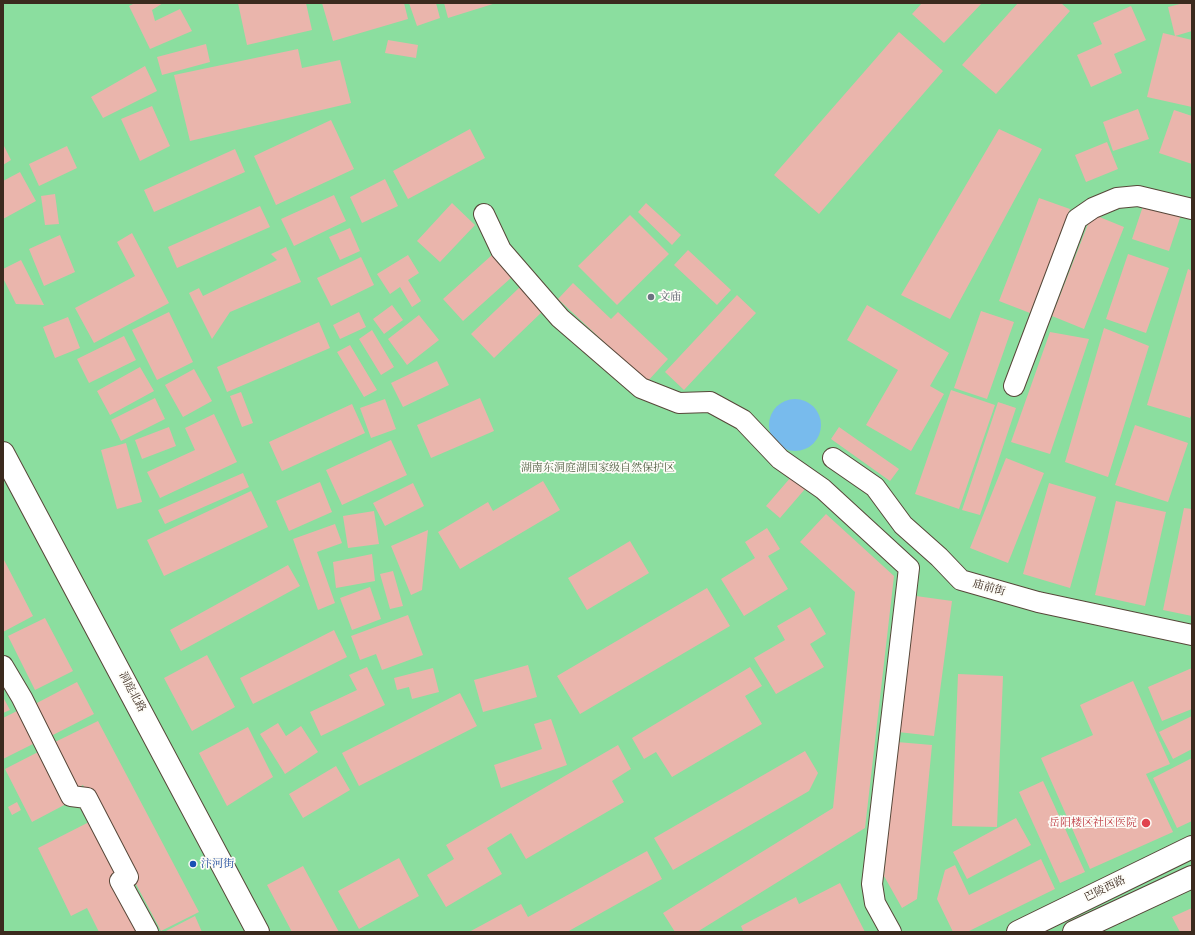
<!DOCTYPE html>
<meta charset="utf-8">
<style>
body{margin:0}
#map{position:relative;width:1195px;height:935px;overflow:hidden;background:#f5ead4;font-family:"Old Standard TT",serif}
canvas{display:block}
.frame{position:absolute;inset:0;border:4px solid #3b2a1e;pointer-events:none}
</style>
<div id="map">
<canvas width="1195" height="935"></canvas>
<div class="frame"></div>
</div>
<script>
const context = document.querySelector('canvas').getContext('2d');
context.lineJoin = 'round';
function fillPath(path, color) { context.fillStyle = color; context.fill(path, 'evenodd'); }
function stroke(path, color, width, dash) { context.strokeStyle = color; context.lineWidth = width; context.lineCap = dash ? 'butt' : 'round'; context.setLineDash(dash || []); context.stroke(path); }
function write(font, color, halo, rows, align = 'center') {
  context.font = font + ' "Old Standard TT","Noto Serif SC",serif'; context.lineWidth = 3.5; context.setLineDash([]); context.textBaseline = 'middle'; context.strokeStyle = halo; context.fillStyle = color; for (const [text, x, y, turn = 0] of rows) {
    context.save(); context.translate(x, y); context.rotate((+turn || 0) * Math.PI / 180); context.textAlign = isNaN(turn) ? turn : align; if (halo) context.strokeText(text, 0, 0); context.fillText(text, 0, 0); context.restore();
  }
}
const green = new Path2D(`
 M3,3H1192V932H3Z`);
const water = new Path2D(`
 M769 425a26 26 0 1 1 52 0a26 26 0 1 1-52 0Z`);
const building = new Path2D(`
 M135,3H163L152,10L155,21L180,9L192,31L150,49L129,6Z
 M238,3H306L312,30L247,45Z
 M322,3H404L408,19L333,41Z
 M409,3H436L440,18L417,26Z
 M444,3H496L448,18Z
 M922,3H982L944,43L912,14Z
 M1018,3H1061L1070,11L996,94L962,65Z
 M1184,3H1192V31L1175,36L1168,7Z
 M1131,6L1146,40L1114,54L1122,73L1091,87L1077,55L1102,44L1093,23Z
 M899,32L943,71L819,214L774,175Z
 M1163,33L1192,40V107L1147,97Z
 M388,40L418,45L416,58L385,53Z
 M206,44L210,62L162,75L157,57Z
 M298,49L302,68L340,60L351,103L190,141L174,75Z
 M145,66L157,91L103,118L91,97Z
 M152,106L170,146L140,161L121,119Z
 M1138,109L1149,139L1113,151L1103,122Z
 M1174,110L1192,116V164L1159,153Z
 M331,120L354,169L276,205L254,156Z
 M470,129L485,158L408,199L393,171Z
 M999,129L1042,149L950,319L901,295Z
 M1107,142L1118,169L1086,182L1075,155Z
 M3,144L11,160L3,165Z
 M67,146L77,168L39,186L29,164Z
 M235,149L245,172L154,212L144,190Z
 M20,172L36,201L3,219V181Z
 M385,179L398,206L362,223L350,197Z
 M55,194L59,224L45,225L41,196Z
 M334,195L346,221L294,246L281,219Z
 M1039,198L1070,209L1030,313L999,301Z
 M452,203L475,225L440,262L417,241Z
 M646,203L681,235L672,245L638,212Z
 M1144,203L1181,215L1169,251L1132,239Z
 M260,206L270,227L177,268L168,247Z
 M1092,214L1124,227L1084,329L1052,316Z
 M630,215L669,254L617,305L578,266Z
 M350,228L360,251L340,260L329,237Z
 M132,233L169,303L94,343L75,308L135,276L117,242Z
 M60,235L75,272L44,286L29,249Z
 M286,247L301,282L230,312L212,339L189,293L199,288L203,296L277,260L271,254Z
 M688,250L731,290L717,305L674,265Z
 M1128,254L1169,268L1146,333L1106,319Z
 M408,255L419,273L408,280L421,301L412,307L400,287L390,294L377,274Z
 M492,255L512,277L463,321L443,299Z
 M361,257L374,285L331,306L317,278Z
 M21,260L44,305L16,304L3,278V269Z
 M1188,269L1192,271V413L1190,418L1147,405Z
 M573,283L611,319L618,312L668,359L647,382L558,299Z
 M520,287L543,311L494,358L471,334Z
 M737,295L756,313L684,390L665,372Z
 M392,305L403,320L384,334L373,319Z
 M867,305L949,353L930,386L944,394L911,451L866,425L898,370L847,340Z
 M981,311L1014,322L987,399L954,388Z
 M169,312L193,362L157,380L132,330Z
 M359,312L366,327L340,339L333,325Z
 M419,315L439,340L407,365L388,339Z
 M68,317L80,348L55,358L43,327Z
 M319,322L330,348L227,392L217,367Z
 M1104,328L1149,346L1108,477L1065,462Z
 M372,330L394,367L381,375L359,339Z
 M1050,332L1089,339L1050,454L1011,442Z
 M124,336L136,360L89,383L77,359Z
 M350,345L377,390L364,397L337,352Z
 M437,361L449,385L403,407L391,383Z
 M140,367L154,391L110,415L97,391Z
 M194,369L212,401L183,417L165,385Z
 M951,390L995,405L959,509L915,494Z
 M241,392L253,423L242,427L230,396Z
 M155,398L165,419L121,441L111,420Z
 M480,398L494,431L431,458L417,425Z
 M385,399L396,429L371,438L360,408Z
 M998,402L1016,408L980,515L962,510Z
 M352,404L365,433L282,471L269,442Z
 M214,414L237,462L160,498L147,472L195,450L185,428Z
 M1135,425L1188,443L1168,502L1115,485Z
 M169,427L176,446L142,459L135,440Z
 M839,427L899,469L890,481L831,439Z
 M391,440L407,475L342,505L326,470Z
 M126,443L142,502L117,509L101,450Z
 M1006,458L1044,473L1008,563L970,548Z
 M243,473L249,487L165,524L158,510Z
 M791,477L805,489L780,518L766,506Z
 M543,481L560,510L460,569L438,532L488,502L493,511Z
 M320,482L332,512L289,531L276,501Z
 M413,483L424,506L385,526L373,503Z
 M1049,483L1096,497L1070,588L1023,574Z
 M251,491L268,527L164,576L147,540Z
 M1116,501L1166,512L1145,606L1095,595Z
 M1184,508L1192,509V616L1163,610Z
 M374,511L379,544L348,548L343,516Z
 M826,514L894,576L865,828L697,932H675L663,913L833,808L855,592L800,542Z
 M335,524L342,543L317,552L335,603L318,610L293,539Z
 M767,528L780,549L768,556L788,589L744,616L721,579L755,558L745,542Z
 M428,530L422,590L411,595L391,546Z
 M630,541L649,573L587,610L568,578Z
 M372,554L375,581L336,588L333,562Z
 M3,558L33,616L3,632Z
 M288,565L300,586L181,651L170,630Z
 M393,571L403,606L390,609L380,574Z
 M370,587L381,619L352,630L340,598Z
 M707,588L730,626L580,714L557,676Z
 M916,596L952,601L934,736L898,732Z
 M810,607L826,634L810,644L824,667L776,694L754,658L785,640L777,626Z
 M408,615L423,655L382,670L376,654L360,660L351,636Z
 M45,618L73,671L35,690L8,636Z
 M334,630L347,657L253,704L240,678Z
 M207,655L235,707L192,731L164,678Z
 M528,665L537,697L483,712L474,680Z
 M367,667L385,705L321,736L310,712L357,690L349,675Z
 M750,667L762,686L745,696L762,724L672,777L656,752L644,759L632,738Z
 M433,668L439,692L412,699L409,687L397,690L394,678Z
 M1192,668V709L1162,721L1148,687Z
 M958,674L1003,676L997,827L952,826Z
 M1133,681L1170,764L1146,774L1173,832L1090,869L1041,758L1093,735L1080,705Z
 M77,682L94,714L51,736L35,704Z
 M460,693L477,726L359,786L342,753Z
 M3,697L10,710L3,713Z
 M19,710L35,743L3,759V718Z
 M1192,716V749L1173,759L1159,732Z
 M551,719L567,765L501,788L494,765L542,749L534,724Z
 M98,721L199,912L161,931L83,785L76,789L53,743Z
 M278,723L286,736L301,726L318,752L285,774L260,734Z
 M248,727L273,777L227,806L199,753Z
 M897,742L932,745L917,899L902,908L884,876Z
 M618,745L631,769L612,781L624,802L526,859L511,833L487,848L502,874L446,907L427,875L454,859L446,845Z
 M42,750L68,803L32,822L5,769Z
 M805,751L818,773L809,791L673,870L654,838Z
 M1192,758V821L1177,828L1153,778Z
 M336,766L350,790L303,818L289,794Z
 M1043,781L1085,872L1060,883L1019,792Z
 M17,802L21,810L12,815L8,807Z
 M1016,818L1031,845L967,879L953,852Z
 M95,819L123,876L141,932H99L87,908L71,916L38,848Z
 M647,851L662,879L567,932H469L521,904L528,917Z
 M399,858L419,896L359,929L338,891Z
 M1041,859L1055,889L967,932H953L937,899L945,870L955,865L969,895Z
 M303,866L339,932H292L267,885Z
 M840,883L865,932H741L743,931L741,926L796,897L799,904Z
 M1192,908V932H1180L1172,917Z
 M195,916L202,932H164Z`);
const minor = new Path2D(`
 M484,214L501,250L560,318L641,388L679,403L710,402L743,420L780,459L823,489L909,568L872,884L875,903L891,932
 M1014,386L1077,219L1093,208L1117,198L1138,196L1192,209
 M833,458L875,487L903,525L939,557L961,580L1038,602L1192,635
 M3,666L22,698L71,796L87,798L128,877L120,881L148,932`);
const major = new Path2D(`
 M3,453L258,932
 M1018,932L1192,847
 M1074,932L1192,877`);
const markers = [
 [651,297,4,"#6b7280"],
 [1146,823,5,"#e0444e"],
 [193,864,4,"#1a4fb4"]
];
const worshipNames = [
 ["文庙",659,297]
];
const parkNames = [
 ["湖南东洞庭湖国家级自然保护区",598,468]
];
const streetNames = [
 ["庙前街",989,588,16],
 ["洞庭北路",132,692,62],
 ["巴陵西路",1105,889,-26]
];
const healthNames = [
 ["岳阳楼区社区医院",1137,823]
];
const transitNames = [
 ["汴河街",201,864]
];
fillPath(green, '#8bde9f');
fillPath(water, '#78bbed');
fillPath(building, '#eab5ac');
stroke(minor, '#574739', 22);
stroke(major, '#574739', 24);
stroke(minor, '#fff', 20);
stroke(major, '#fff', 22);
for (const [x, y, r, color] of markers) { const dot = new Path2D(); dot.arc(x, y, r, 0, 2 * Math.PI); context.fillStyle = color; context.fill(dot); stroke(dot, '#fdfcf7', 1.5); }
write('11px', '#5b616d', '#fdfcf7', worshipNames, 'left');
write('11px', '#536045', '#fdfcf7', parkNames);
write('11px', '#3b2a1e', '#fdfcf7', streetNames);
write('11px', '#be3a42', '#fdfcf7', healthNames, 'right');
write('11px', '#164399', '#fdfcf7', transitNames, 'left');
</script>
